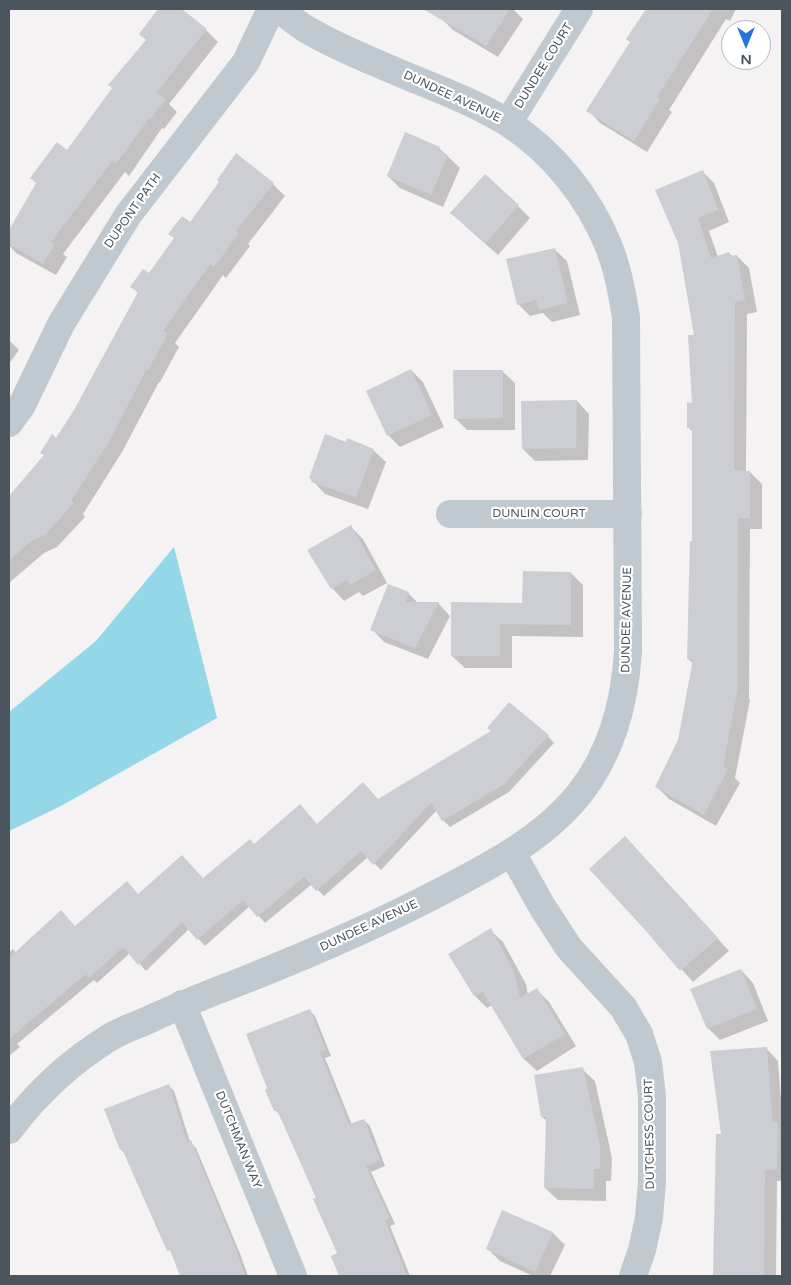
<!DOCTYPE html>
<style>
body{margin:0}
#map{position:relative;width:791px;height:1285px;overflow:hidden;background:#f4f2f2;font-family:"Varela Round",sans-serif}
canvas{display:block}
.frame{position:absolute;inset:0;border:10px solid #4a555e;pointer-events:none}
.north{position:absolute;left:721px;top:20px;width:50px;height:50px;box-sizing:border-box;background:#fff;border:1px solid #b7bbbf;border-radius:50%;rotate:180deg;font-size:14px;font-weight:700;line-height:20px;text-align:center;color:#4a555e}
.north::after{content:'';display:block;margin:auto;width:18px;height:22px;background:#2375dc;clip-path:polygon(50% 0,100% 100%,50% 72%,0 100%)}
</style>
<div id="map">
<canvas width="791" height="1285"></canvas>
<div class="frame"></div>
<div class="north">N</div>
</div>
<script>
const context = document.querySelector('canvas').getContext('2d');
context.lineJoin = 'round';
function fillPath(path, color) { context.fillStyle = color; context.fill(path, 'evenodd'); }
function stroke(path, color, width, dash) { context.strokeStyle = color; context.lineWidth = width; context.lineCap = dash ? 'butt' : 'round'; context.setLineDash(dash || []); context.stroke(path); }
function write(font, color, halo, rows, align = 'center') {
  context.font = font + ' "Varela Round",sans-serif'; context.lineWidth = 4.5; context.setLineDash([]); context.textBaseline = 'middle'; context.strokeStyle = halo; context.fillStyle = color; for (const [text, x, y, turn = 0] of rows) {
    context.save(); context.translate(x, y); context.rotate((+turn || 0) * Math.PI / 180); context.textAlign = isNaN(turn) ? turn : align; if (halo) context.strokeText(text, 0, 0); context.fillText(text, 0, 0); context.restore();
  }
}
const water = new Path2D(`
 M174,547L217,718L59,807L9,831V712L96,641Z`);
const shadow = new Path2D(`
 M160,9H180L206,30L218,42L169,104L177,112L164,129L162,128L129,176L125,172L63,254L67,257L56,275L16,253L9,245V233L37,183L67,152L147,40L140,34Z
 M447,9H513L523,19L498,57L453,30L441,18Z
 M647,9H736L730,21L726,19L669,110L672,112L647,152L600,123L588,110L631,43L628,39Z
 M439,148L460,168L443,207L400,188L388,176Z
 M236,155L273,184L285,196L248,244L250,246L226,278L223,275L175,343L179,347L160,382H159L122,452L83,514L85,517L57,547L44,553L9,583V498L45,456L75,411L138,293L132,287L149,275L190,224L221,182Z
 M702,171L714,183L729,222L709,231L718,257L729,253L733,257L737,256L749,268L757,312L747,314L746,472H750L762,484V529H750L749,699L750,700L735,778L740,783L716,826L669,799L657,787L679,741L694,664L688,659L693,543V432L688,427L693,404L695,336L679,242Z
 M518,206L530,218L498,255L464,225Z
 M554,249L567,261L580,315L552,322L543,313L530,316L518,304Z
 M9,340L19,350L9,364Z
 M411,370L423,382L444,427L400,447L388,435Z
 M502,371L515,383V430H467L455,418Z
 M577,401L589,414L588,460L535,461L523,449Z
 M373,450L386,462L368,509L325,494L310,478Z
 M351,527L363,539L387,583L363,596L359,592L344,601L332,588Z
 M571,573L583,585V637L512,636V668H465L452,656Z
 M408,593L418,603H438L450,616L428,659L384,642L372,629Z
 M548,736L554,743L509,792L450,827L443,820L437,810L381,870L368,857L324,896L312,884L265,923L250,906L205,946L189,929L146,971L130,953L97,983L94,980L17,1044L20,1047L9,1056V953L13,949L16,953L75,927L138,895L204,880L255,845L317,825Z
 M637,850L729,951L693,982L647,930Z
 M490,930L503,942L526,984L528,995L537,990L549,1002L576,1046L537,1071L524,1059L492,1005L487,1008L475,996L450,954Z
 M741,970L753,983L768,1021L720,1040L708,1028Z
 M309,1010L315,1016L331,1056L325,1058L352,1125L364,1120L370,1126L385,1166L371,1172L395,1224L390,1226L410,1276H340L333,1256L339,1254L317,1198L281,1116L275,1110Z
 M766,1048L778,1061L782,1113V1181H777L776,1276H715V1187L722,1136Z
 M582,1069L595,1081L612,1158L611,1181H606V1201L558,1200L545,1188L547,1121L542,1117Z
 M168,1085L174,1091L190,1142L196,1148L241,1256L248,1276H182L126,1155L121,1150Z
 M553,1233L565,1245L550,1276H533L500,1261L488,1249Z`);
const building = new Path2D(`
 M158,9H182L207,29L157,92L166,99L151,118L150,117L116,164L112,161L51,242L55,244L43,264L9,244V230L36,183L30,178L57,142L67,150L112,88L108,85L146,40L139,34Z
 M423,9H510L486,46Z
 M646,9H713L657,97L660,99L634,141L586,111L630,42L626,39Z
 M405,132L440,147L438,150L448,155L431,195L387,176Z
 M236,153L274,183L236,231L239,233L214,267L210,264L163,331L168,334L148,370H146L110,440L71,501L74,503L45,535L31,541L9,561V496L44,455L40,453L52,434L56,438L74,410L138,292L130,287L143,269L149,273L174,238L168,234L182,216L190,222L219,182L217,180Z
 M703,170L718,210L698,218L711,258L729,252L730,256L737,255L745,300L735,302L734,470L750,471V518H738L737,686L738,687L723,767L728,769L704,815L655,787L678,740L693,659H687L690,541H692V428H687V402L692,403L688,335H694L678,243L655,190Z
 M485,174L519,205L486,243L450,213Z
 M555,248L568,303L539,310L536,300L517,305L506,259Z
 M411,369L432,415L387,436L366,391Z
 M453,370H503V418L454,419Z
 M577,400L576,448L522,449L521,401Z
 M325,434L346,442L347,438L374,449L356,497L311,482L312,479L309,478Z
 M351,525L376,570L350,585L347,580L331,589L307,550Z
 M523,571L571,572V625L500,624V656H451V602L522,603Z
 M388,584L409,592L406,602H439L415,648L370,630Z
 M509,702L549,735L503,785L442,821L431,803L373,865L361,851L316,891L304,877L257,917L243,900L197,940L182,922L138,965L123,947L89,978L86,974L9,1039V958L61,910L75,926L127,881L138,894L182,855L203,878L250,839L254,844L300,804L317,824L363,782L378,799L491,731L487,728Z
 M625,836L718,938L680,971L646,931L589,869Z
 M491,928L514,971L520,998L537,988L565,1034L523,1059L483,992L474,996L448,954Z
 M741,969L757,1009L707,1029L690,989Z
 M310,1009L326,1050L320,1052L349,1124L364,1119L380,1160L366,1166L390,1218L385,1220L407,1276H339L331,1256L337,1253L313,1199L316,1198L277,1110L274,1111L265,1090L267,1088L246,1034Z
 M767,1047L772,1120L778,1123L777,1170H765L764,1276H713L716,1134H721L710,1051Z
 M583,1067L600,1145V1169H594V1189L544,1188L546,1117H541L534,1075Z
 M169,1084L187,1142L191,1140L236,1249L245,1276H180L170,1250L167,1251L122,1149L120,1150L104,1109Z
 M502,1210L553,1232L535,1272L486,1249Z`);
const minor = new Path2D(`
 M508,123L579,9
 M9,423L22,405L61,324L128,215L246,62L271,9
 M450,514H628
 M512,853L543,908L569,948L623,1007L639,1034L648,1062L652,1096V1181L649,1218L642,1250L633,1276
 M182,1004L293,1276
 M9,1130C36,1094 70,1062 109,1038C120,1031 134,1026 146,1021C178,1006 210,993 242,981C310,954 377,925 442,891C492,865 544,838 580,793C612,752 625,702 628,651L626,317C622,293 618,270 609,247C589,197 553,152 508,123C473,101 432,87 395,71C365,58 334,46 306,29C296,23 287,15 279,9`);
const streetNames = [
 ["DUNDEE COURT",544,66,-58],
 ["DUNDEE AVENUE",452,97,25],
 ["DUPONT PATH",133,211,-55],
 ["DUNLIN COURT",539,514],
 ["DUNDEE AVENUE",627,620,-89],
 ["DUNDEE AVENUE",369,926,-25],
 ["DUTCHESS COURT",650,1134,-91],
 ["DUTCHMAN WAY",238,1140,68]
];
fillPath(water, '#93d7e8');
fillPath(shadow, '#0003');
fillPath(building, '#ccced3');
stroke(minor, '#c0c9cf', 28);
write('12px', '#4a555e', '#fff', streetNames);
</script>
